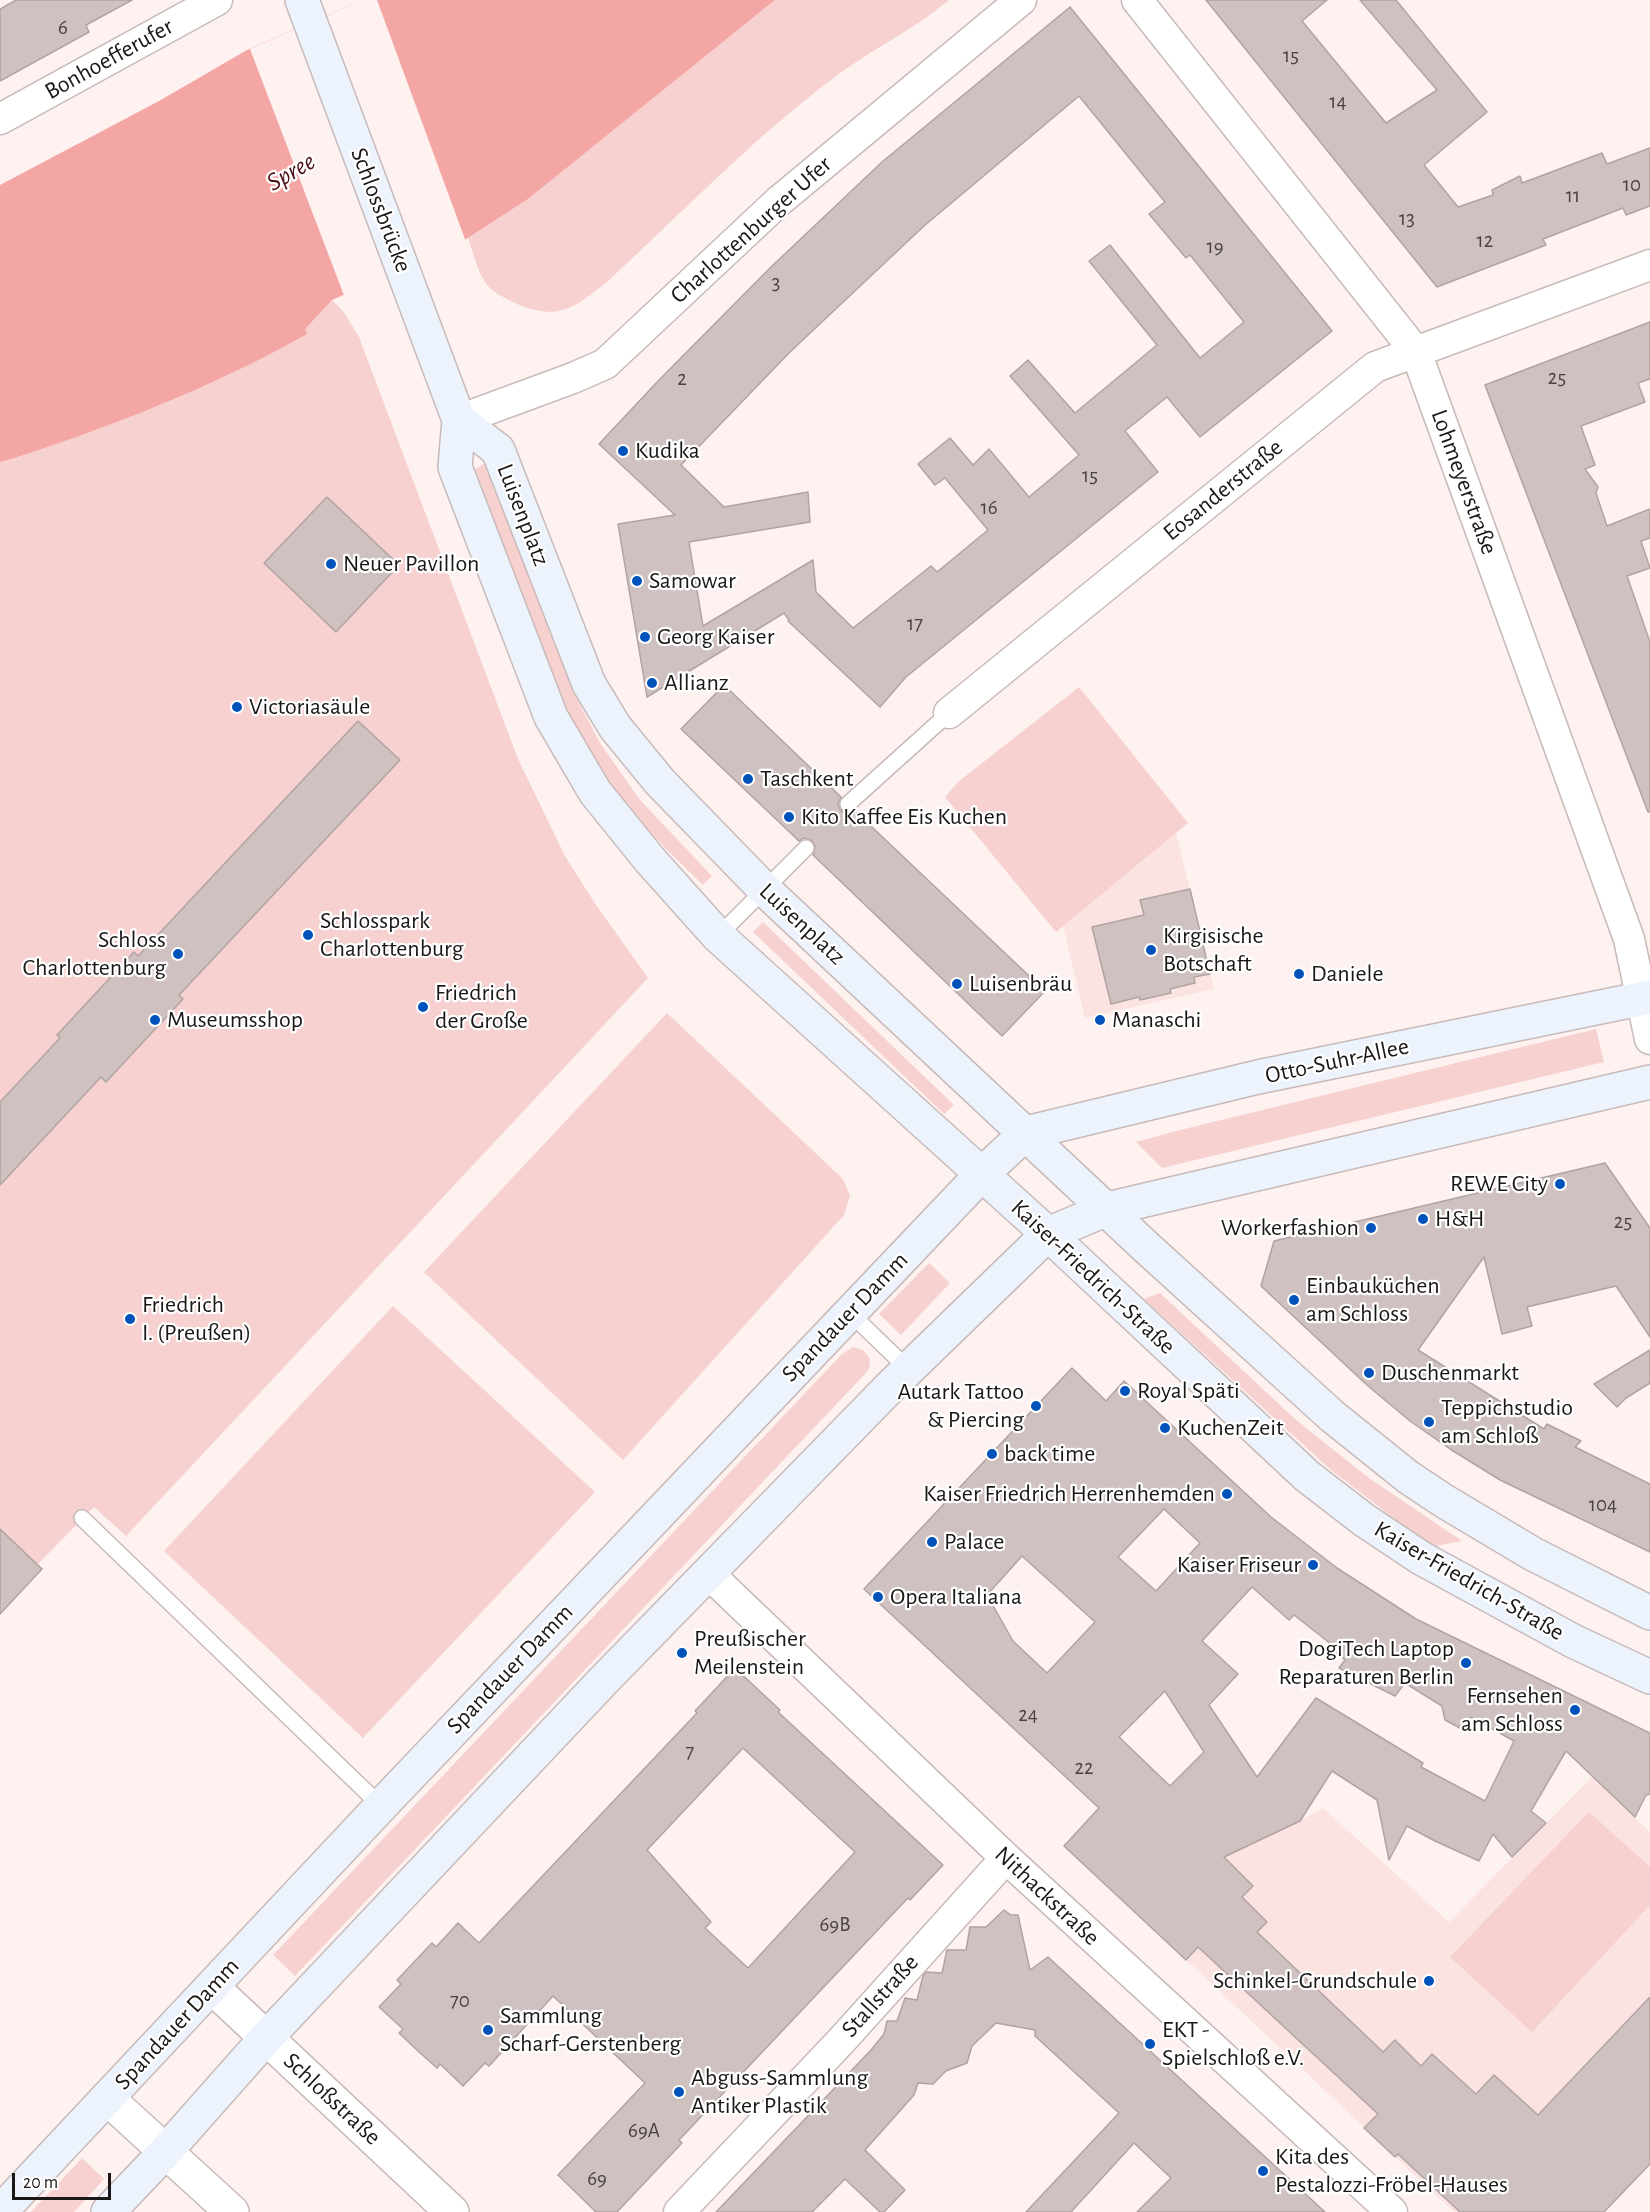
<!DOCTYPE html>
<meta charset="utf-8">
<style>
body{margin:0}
#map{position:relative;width:1650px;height:2212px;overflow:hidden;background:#fef2f1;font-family:"Alegreya Sans",sans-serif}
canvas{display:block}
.scale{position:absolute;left:12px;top:2173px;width:99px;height:27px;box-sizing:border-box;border:3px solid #1c1717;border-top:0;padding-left:8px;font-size:18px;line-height:21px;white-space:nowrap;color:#1c1717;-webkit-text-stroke:4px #fff;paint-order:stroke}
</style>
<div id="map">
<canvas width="1650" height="2212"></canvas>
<div class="scale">20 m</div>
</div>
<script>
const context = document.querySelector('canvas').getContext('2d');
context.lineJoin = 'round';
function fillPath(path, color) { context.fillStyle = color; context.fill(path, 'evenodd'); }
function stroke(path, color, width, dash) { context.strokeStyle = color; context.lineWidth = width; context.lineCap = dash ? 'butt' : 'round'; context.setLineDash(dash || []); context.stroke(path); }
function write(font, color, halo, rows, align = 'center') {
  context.font = font + ' "Alegreya Sans",sans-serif'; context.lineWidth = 4.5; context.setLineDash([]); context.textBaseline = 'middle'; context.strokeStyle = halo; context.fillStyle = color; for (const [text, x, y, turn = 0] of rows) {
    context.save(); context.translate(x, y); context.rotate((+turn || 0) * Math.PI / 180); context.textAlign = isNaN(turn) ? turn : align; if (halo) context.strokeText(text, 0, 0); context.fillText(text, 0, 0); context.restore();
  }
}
const built = new Path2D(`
 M1176,833L1214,989L1085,1018L1063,926Z
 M1592,1777L1650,1832V2121L1564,2212H1454L1145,1921L1250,1819L1290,1826L1323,1808L1449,1922Z`);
const green = new Path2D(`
 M775,0H949C916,28 878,46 843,71C758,133 684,211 607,282C574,308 558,322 515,303C507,299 494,293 488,286C478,274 473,252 468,238L528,199Z
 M332,300L343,311L359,337L518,759L565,856L594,902L648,978L126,1536L94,1507L38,1564L42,1569L0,1614V462C28,455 56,444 83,434C160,407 235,375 306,334L304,329Z
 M486,463L573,691L600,743L640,800L712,876L703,885L664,847L629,809L600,769L561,700L475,469Z
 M1079,687L1188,823L1056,932L945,797L958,782Z
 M763,922L954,1105L944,1114L753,932Z
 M667,1013L843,1179L850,1196L844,1215L623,1460L424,1272Z
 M1596,1029L1604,1062L1162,1168L1136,1142L1176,1131Z
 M929,1263L950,1283L901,1335L879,1314Z
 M1160,1293L1296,1420L1369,1478L1462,1541L1431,1547L1331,1470L1144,1299Z
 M393,1306L595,1492L363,1738L164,1551Z
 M853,1347L863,1350L870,1359L869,1369L864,1375L295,1976L273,1955L842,1354Z
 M1589,1812L1650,1867V1905L1532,2032L1450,1957Z
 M82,2158L104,2179L74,2212H31Z`);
const water = new Path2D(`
 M362,0H775L528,199L454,247L332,300L305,329L307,334C235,375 159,407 82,435C55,444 28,455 0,462V185L159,101L247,50Z`);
const pier = new Path2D(`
 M362,0H377L466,242L455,250L345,298L250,49Z`);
const building = new Path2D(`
 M16,0H132L86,25L89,32L0,81V9Z
 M1206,0H1327L1302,21L1386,123L1437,90L1360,0H1396L1487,112L1424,165L1458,207L1493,195L1492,190L1520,176L1522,183L1602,153L1607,164L1650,148V206L1626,215L1623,208L1543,239L1546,245L1437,287Z
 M1070,7L1332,331L1200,437L1167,397L1125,431L1158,472L906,677L880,707L788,621L789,620L784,613L647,697L618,524L675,515L599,444L659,380L771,267L882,162ZM1079,96L1165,202L1149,214L1186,258L1190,255L1244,322L1200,358L1110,245L1089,261L1157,345L1075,413L1028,360L1010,376L1079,455L1029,497L989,449L973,465L950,438L918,464L935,485L945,478L988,530L937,572L931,566L853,628L816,592L813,560L703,626L689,542L810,522L808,492L724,507L681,465L790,352L924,226Z
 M1650,322V379L1638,383L1645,402L1581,426L1595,465L1585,469L1598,487L1596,493L1607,526L1650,509V538L1641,541L1650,568L1627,576L1650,642V812H1648L1485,385Z
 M327,497L399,565L336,632L264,563Z
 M724,685L841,797L838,805L841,811L849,814L855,811L1045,991L1002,1036L813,855L815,846L812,841L804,838L799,841L681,729Z
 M358,721L400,760L179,995L183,999L106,1082L101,1077L0,1185V1102L60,1038L57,1035L134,952L138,956Z
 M1190,889L1210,974L1194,977L1195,983L1170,989L1171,993L1140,1000L1139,997L1111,1004L1092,927L1144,915L1140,900Z
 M1605,1163L1650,1228V1337L1616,1286L1527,1307L1532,1326L1502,1334L1484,1257L1418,1350L1544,1429L1547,1424L1581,1441L1575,1447L1650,1484V1552L1500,1480L1450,1449L1410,1421L1368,1386L1261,1286L1274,1241Z
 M1650,1350V1383L1626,1398L1617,1407L1594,1384Z
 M1072,1368L1106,1401L1124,1381L1271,1517L1337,1568L1416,1619L1650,1733V1794L1646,1795L1635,1817L1566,1751L1531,1811L1546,1823L1512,1857L1493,1834L1479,1861L1435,1841L1407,1826L1389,1860L1377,1800L1332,1771L1300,1821L1224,1857L1253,1886L1242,1897L1267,1922L1257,1932L1383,2052L1395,2040L1421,2066L1432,2054L1476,2094L1494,2075L1538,2115L1650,1997V2164L1604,2212H1460L1398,2154L1395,2157L1364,2128L1378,2114L1198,1947L1186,1960L1064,1846L1099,1808L864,1589ZM1164,1509L1200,1543L1156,1591L1118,1557ZM1022,1556L1095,1622L1047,1673L1013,1641L987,1595ZM1252,1587L1289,1620L1294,1615L1336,1648L1334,1651L1345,1660L1339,1668L1395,1696L1405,1683L1442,1706L1445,1720L1460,1728L1471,1717L1514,1741L1485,1801L1421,1767L1423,1763L1316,1698L1257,1777L1209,1705L1238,1674L1202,1641ZM1165,1691L1204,1752L1170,1786L1119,1737Z
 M0,1529L42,1569L0,1614Z
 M735,1668L780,1710L778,1712L943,1865L910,1900L908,1898L679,2140L682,2143L617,2212H596L558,2175L645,2083L553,1996L489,2066L485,2063L463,2086L440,2064L437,2068L418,2051L399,2033L403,2029L379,2007L401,1984L397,1980L432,1943L436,1947L458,1923L479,1943L697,1713L695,1711ZM743,1748L855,1852L748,1968L705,1928L711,1922L647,1850Z
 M1004,1910L1011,1915H1018L1030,1970L1048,1957L1325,2212H1137L1171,2178L1134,2143L1071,2212H1026L1119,2113L1035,2036V2030L996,2023L972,2046L967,2063L946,2071L933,2084L918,2083L914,2095L865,2150L905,2190L884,2212H880L845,2179L812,2212H716L871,2050L884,2034L887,2021H897L905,1998L917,2000L923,1976L926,1972L942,1973L947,1950H966L970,1927H986Z`);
const service = new Path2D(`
 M848,804L949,713
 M718,936L806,848
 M849,1312L908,1369
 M82,1518L381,1806`);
const minor = new Path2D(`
 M1137,0L1416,352L1629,939L1650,1039
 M0,119L217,0
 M459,420L573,378L605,364L779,201L1021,0
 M949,713L1375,367L1650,265
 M709,1574L1006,1858L1392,2212
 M679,2212L842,2040L1006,1858`);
const tertiary = new Path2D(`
 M212,1987L452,2212
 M107,2098L232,2212`);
const secondary = new Path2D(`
 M302,0L459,420L455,467L551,717L595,792L650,860L718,936L1048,1234L1307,1476L1364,1520L1421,1558L1573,1641L1650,1677
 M459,420L498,450L589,684L615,727L660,782L764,889L1146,1247L1332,1416L1408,1477L1444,1501L1533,1554L1650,1613
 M1026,1133L1258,1077L1650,997
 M0,2212L381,1806L981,1175L1026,1133
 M108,2212L166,2151L266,2038L604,1680L891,1386L1048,1234L1107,1209L1650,1082`);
const markers = [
 [623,451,6,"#0052bb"],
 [331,564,6,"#0052bb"],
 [637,581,6,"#0052bb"],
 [645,637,6,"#0052bb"],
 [652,683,6,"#0052bb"],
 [237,707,6,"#0052bb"],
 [748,779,6,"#0052bb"],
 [789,817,6,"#0052bb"],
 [308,935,6,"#0052bb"],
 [1151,950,6,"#0052bb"],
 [178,954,6,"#0052bb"],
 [1299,974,6,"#0052bb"],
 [957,984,6,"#0052bb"],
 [423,1007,6,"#0052bb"],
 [155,1020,6,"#0052bb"],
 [1100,1020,6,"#0052bb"],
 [1560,1184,6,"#0052bb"],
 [1423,1219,6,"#0052bb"],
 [1371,1228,6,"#0052bb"],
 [1294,1300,6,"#0052bb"],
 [130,1319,6,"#0052bb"],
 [1369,1373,6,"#0052bb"],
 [1125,1391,6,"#0052bb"],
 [1036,1406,6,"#0052bb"],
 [1429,1422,6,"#0052bb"],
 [1165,1428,6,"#0052bb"],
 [992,1454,6,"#0052bb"],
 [1227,1494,6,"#0052bb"],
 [932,1542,6,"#0052bb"],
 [1313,1565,6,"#0052bb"],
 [878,1597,6,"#0052bb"],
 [682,1653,6,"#0052bb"],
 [1466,1663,6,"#0052bb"],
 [1575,1710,6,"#0052bb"],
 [1429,1981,6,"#0052bb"],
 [488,2030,6,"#0052bb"],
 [1150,2044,6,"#0052bb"],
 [679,2092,6,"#0052bb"],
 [1263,2171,6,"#0052bb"]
];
const numberNames = [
 ["6",63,28],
 ["15",1291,56],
 ["14",1338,102],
 ["10",1632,185],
 ["11",1573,196],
 ["13",1407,219],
 ["12",1485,241],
 ["19",1215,247],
 ["3",776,283],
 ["25",1557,378],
 ["2",682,379],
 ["15",1090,476],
 ["16",989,508],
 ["17",915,624],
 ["25",1623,1222],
 ["104",1603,1505],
 ["24",1028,1715],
 ["7",690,1752],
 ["22",1084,1768],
 ["69B",835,1925],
 ["70",460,2001],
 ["69A",644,2131],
 ["69",597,2179]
];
const streetNames = [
 ["Bonhoefferufer",109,59,-29],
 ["Schlossbrücke",381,210,69],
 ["Charlottenburger Ufer",751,230,-42],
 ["Lohmeyerstraße",1464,482,70],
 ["Eosanderstraße",1223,490,-39],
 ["Luisenplatz",523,515,69],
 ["Luisenplatz",802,924,43],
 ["Otto-Suhr-Allee",1337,1061,-12],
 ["Kaiser-Friedrich-Straße",1093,1277,43],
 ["Spandauer Damm",845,1317,-46],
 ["Kaiser-Friedrich-Straße",1469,1581,30],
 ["Spandauer Damm",510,1669,-46],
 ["Nithackstraße",1047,1896,43],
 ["Stallstraße",880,1996,-48],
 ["Spandauer Damm",177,2024,-47],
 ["Schloßstraße",332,2099,43]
];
const poiNames = [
 ["Kudika",635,451],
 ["Neuer Pavillon",343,564],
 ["Samowar",649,581],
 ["Georg Kaiser",657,637],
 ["Allianz",664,683],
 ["Victoriasäule",249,707],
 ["Taschkent",760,779],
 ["Kito Kaffee Eis Kuchen",801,817],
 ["Schlosspark",320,921],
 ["Charlottenburg",320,949],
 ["Kirgisische",1163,936],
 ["Botschaft",1163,964],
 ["Schloss",166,940,"right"],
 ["Charlottenburg",166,968,"right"],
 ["Daniele",1311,974],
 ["Luisenbräu",969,984],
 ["Friedrich",435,993],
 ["der Große",435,1021],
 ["Museumsshop",167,1020],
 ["Manaschi",1112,1020],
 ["REWE City",1548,1184,"right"],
 ["H&H",1435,1219],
 ["Workerfashion",1359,1228,"right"],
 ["Einbauküchen",1306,1286],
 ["am Schloss",1306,1314],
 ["Friedrich",142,1305],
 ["I. (Preußen)",142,1333],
 ["Duschenmarkt",1381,1373],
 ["Royal Späti",1137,1391],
 ["Autark Tattoo",1024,1392,"right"],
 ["& Piercing",1024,1420,"right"],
 ["Teppichstudio",1441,1408],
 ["am Schloß",1441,1436],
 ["KuchenZeit",1177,1428],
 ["back time",1004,1454],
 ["Kaiser Friedrich Herrenhemden",1215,1494,"right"],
 ["Palace",944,1542],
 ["Kaiser Friseur",1301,1565,"right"],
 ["Opera Italiana",890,1597],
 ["Preußischer",694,1639],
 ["Meilenstein",694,1667],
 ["DogiTech Laptop",1454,1649,"right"],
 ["Reparaturen Berlin",1454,1677,"right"],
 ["Fernsehen",1563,1696,"right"],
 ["am Schloss",1563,1724,"right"],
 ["Schinkel-Grundschule",1417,1981,"right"],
 ["Sammlung",500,2016],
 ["Scharf-Gerstenberg",500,2044],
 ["EKT -",1162,2030],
 ["Spielschloß e.V.",1162,2058],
 ["Abguss-Sammlung",691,2078],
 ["Antiker Plastik",691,2106],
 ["Kita des",1275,2157],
 ["Pestalozzi-Fröbel-Hauses",1275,2185]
];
const waterNames = [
 ["Spree",291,172,-30]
];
fillPath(built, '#fbe3e2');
fillPath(green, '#f6d1d0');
fillPath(water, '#f4a6a4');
fillPath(pier, '#fef2f1');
fillPath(building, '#d0c1c1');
stroke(building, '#b1a3a3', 1.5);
stroke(service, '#c8bab9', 18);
stroke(minor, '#c8bab9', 33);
stroke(tertiary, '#c8bab9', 36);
stroke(secondary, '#c8bab9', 36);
stroke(service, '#fff', 15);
stroke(minor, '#fff', 30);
stroke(tertiary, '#fff', 33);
stroke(secondary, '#ecf3fc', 33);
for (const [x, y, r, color] of markers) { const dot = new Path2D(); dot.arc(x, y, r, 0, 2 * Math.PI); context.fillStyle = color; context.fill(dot); stroke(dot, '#fff', 2); }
write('21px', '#494242', null, numberNames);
write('24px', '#1c1717', '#fff', streetNames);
write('24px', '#1c1717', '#fff', poiNames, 'left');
write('italic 26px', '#4b1116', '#fff', waterNames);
</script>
